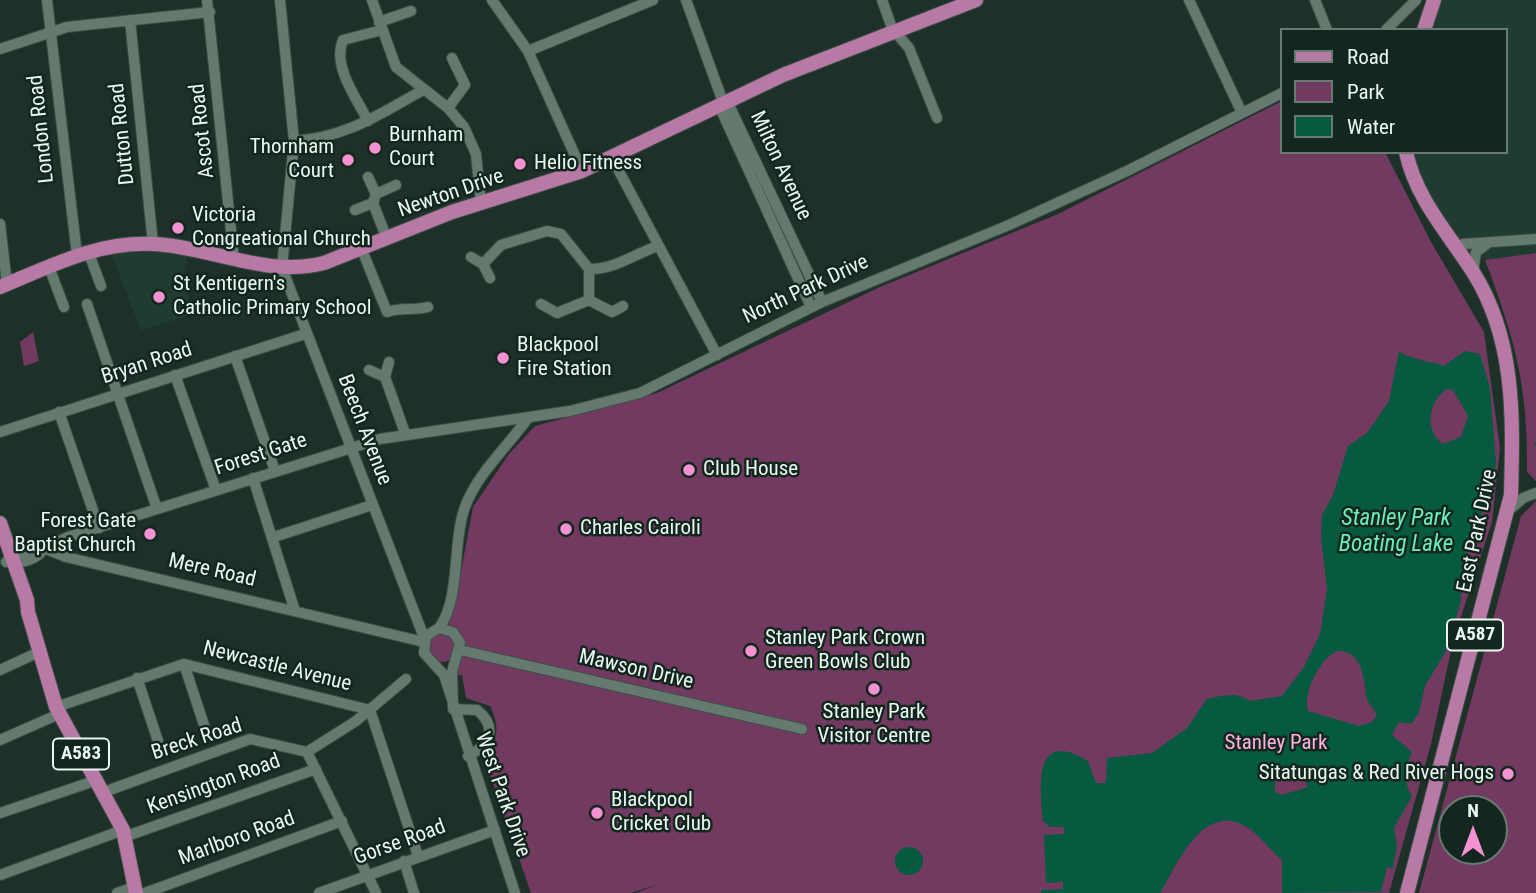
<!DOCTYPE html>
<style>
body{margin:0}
#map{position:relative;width:1536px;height:893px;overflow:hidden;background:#1d3128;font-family:"Roboto Condensed",sans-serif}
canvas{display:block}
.legend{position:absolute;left:1280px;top:28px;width:228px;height:126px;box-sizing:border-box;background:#13271e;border:2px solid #697a72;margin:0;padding:9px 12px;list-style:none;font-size:21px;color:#eaf7f0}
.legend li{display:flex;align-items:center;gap:14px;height:35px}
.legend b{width:35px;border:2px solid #697a72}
.north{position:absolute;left:1438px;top:795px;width:70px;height:70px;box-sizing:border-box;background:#13271e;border:2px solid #697a72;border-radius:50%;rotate:0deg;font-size:19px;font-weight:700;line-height:28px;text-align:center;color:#eaf7f0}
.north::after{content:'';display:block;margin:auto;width:24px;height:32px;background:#f491d3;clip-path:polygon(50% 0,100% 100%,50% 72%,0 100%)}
</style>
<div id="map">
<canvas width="1536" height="893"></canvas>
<ul class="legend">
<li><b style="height:9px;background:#b879a6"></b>Road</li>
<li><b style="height:19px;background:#723a60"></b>Park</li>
<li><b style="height:19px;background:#065a3f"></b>Water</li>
</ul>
<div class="north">N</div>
</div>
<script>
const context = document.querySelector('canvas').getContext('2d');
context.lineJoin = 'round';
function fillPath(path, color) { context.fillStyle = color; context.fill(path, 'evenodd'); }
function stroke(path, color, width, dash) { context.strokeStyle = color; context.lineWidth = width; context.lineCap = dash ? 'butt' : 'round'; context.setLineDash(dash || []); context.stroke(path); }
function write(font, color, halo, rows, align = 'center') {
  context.font = font + ' "Roboto Condensed",sans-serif'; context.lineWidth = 5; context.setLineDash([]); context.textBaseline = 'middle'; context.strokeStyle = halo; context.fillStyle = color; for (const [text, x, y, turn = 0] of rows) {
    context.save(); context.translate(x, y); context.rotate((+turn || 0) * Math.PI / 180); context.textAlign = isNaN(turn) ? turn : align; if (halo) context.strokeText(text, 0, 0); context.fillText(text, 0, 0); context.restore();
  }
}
const built = new Path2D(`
 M1434,0H1536V253L1485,260L1478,257V253L1471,249L1462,257L1406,152H1506V30H1425Z
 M147,251L187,256L183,281L194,314L141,330L111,253Z`);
const green = new Path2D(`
 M1282,101V152H1385L1431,242L1484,332L1500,448L1492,522L1453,641L1431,744L1389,893H636L658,884L631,893H531L485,760C497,739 501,729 490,706L466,698L462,675H455L463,652L445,625L453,614L473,507L509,454L535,426L657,393L880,287L1058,214Z
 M1536,253V481L1527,472C1528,385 1515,340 1485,260Z
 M33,332L39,361L24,366L20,342Z
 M1536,501V893H1419L1521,516ZM1452,809H1494V851H1452Z
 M428 648a14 14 0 1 1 28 0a14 14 0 1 1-28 0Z`);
const water = new Path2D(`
 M1399,351C1408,359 1431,361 1444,366L1465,351L1480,354L1490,388L1496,463L1490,493L1468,547L1460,604L1446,651L1425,686L1419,713L1411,724L1399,722L1392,735L1412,752C1405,766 1403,783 1412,796L1394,828L1397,846L1393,868L1387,867L1381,892L1282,893V860C1270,850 1258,833 1245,826C1202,802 1177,865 1160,893H1041V890L1063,889V882L1046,883L1044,835L1064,834V827H1050L1043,821C1040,789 1032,727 1088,761L1096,783H1106L1107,758L1152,753L1187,728L1207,699C1224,696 1235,691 1250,701L1282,696L1304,667L1320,634L1327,589L1321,537L1322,515L1333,495L1348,446L1367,433L1389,401ZM1447,389L1453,390L1468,416L1461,437L1443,444C1424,431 1428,401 1447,389ZM1337,651C1362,650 1364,677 1366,696C1367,702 1374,709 1377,715L1372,722L1359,726L1308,711C1303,693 1319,659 1337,651ZM1303,777L1308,787L1282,795L1275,792V781Z
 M895 861a14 14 0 1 1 28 0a14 14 0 1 1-28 0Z`);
const stream = new Path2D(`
 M1535,444H1536`);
const minor = new Path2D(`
 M47,0L77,255
 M207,0L234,259
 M280,0L294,141L282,268L425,640
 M372,0L396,67L448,108L464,127L476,154L481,203
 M492,0L528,51L582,171
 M686,0L723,102L721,110L811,307
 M882,0L892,28L909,48L937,118
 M1189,0L1241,111
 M1315,0L1327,30
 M130,20L153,244
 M379,22L411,11
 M1386,30L1416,0
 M0,49L67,27L210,12
 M528,51L653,0
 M723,102L729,105L822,302
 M448,108L465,85L452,58
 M368,121C356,97 332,66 343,40L382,30
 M294,141C347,137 378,115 423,90
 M612,158L717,355
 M368,177L376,194L373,203L387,239
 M376,194L396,185
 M355,210L373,203
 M0,224L7,284
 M1456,249L1463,244L1536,239
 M362,250L387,312C401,307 413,311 428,307
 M88,251L101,286
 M471,257L483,264L490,278
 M483,264L501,245L547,231L561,234L589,269C614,270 634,254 658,246
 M49,267L64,307
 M1473,273L1476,252L1487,244
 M589,300L612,312L623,306
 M87,304L157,509
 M541,304L557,313L589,300V269
 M235,356L275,471
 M389,362L385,377L405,433
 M369,370L385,377
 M175,375L216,490
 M59,412L99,528
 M0,432L305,334
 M253,478L295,611
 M1507,512L1523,498L1536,493
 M274,537L372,505
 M44,548L66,557L424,642
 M6,562L12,555L44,548L68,537L380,439L570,411L640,393L822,302L1009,225L1127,171L1282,93
 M7,562C20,564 38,560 44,548
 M439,628C461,599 452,542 465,507C477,474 508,446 528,418
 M460,650L802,729
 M184,664L204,725
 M0,670L39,652
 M137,678L158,741
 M56,707L184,664L370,710
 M453,709L452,672L460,643L453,632L439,628L426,636L424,653L444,675L515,893
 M453,709L477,710C498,727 490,745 468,756
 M370,710L418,856
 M0,740L59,714
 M307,752L376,893
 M104,792L250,739L307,752L356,721L406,679
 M0,813L97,780
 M124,837L316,769
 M404,861L414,893
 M0,875L123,830
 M117,893L135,887
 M145,893L342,821
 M319,893L495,830`);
const major = new Path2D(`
 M1424,30L1434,0
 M1406,152C1416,199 1448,233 1473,272C1516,340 1513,419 1511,495L1407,893
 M0,287C51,266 98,241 154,244C212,247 266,278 324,263L452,212L582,171L783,75L976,0
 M0,523L27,600L28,612L56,707L123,830L136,893`);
const markers = [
 [375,148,7,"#f491d3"],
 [348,160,7,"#f491d3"],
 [520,164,7,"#f491d3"],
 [178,228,7,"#f491d3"],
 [159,297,7,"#f491d3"],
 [503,358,7,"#f491d3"],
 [689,470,7,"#f491d3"],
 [566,529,7,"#f491d3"],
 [150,534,7,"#f491d3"],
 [751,651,7,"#f491d3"],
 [874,689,7,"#f491d3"],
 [1508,774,7,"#f491d3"],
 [597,813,7,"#f491d3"]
];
const shields = [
 [1475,635,56],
 [81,754,56]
];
const shieldNames = [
 ["A587",1475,635],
 ["A583",81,754]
];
const streetNames = [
 ["London Road",42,129,-96],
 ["Ascot Road",203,131,-96],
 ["Dutton Road",123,134,-96],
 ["Milton Avenue",780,166,65],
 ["Newton Drive",451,194,-19],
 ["North Park Drive",806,290,-25],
 ["Bryan Road",147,364,-18],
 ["Beech Avenue",364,430,69],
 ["Forest Gate",261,455,-18],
 ["East Park Drive",1478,531,-78],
 ["Mere Road",212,571,13],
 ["Newcastle Avenue",277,667,14],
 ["Mawson Drive",636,670,13],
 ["Breck Road",197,740,-18],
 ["Kensington Road",214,785,-20],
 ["West Park Drive",502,795,71],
 ["Marlboro Road",237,839,-20],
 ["Gorse Road",400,843,-20]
];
const poiNames = [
 ["Burnham",389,136],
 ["Court",389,160],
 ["Thornham",334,148,"right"],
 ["Court",334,172,"right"],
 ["Helio Fitness",534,164],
 ["Victoria",192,216],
 ["Congreational Church",192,240],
 ["St Kentigern's",173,285],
 ["Catholic Primary School",173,309],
 ["Blackpool",517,346],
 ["Fire Station",517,370],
 ["Club House",703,470],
 ["Forest Gate",136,522,"right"],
 ["Baptist Church",136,546,"right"],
 ["Charles Cairoli",580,529],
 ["Stanley Park Crown",765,639],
 ["Green Bowls Club",765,663],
 ["Stanley Park",874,713,"center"],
 ["Visitor Centre",874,737,"center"],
 ["Sitatungas & Red River Hogs",1494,774,"right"],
 ["Blackpool",611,801],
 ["Cricket Club",611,825]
];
const parkNames = [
 ["Stanley Park",1276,744]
];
const waterNames = [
 ["Stanley Park",1396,519],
 ["Boating Lake",1396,545]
];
fillPath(built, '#203c30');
fillPath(green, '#723a60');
fillPath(water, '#065a3f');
stroke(stream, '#065a3f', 2.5);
stroke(minor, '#3d4e47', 12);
stroke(major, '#3d4e47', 16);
stroke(minor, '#647a6f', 10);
stroke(major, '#b879a6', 14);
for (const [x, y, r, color] of markers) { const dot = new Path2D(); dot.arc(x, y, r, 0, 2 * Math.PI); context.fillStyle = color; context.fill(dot); stroke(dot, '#13271e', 2.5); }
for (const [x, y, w] of shields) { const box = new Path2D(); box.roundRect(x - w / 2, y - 15.5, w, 31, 5); context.fillStyle = '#13271e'; context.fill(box); stroke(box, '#eaf7f0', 2); }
write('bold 19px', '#eaf7f0', null, shieldNames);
write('21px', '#eaf7f0', '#13271e', streetNames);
write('21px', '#eaf7f0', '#13271e', poiNames, 'left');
write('21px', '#feb0e2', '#13271e', parkNames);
write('italic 23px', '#6cecb7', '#13271e', waterNames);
</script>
